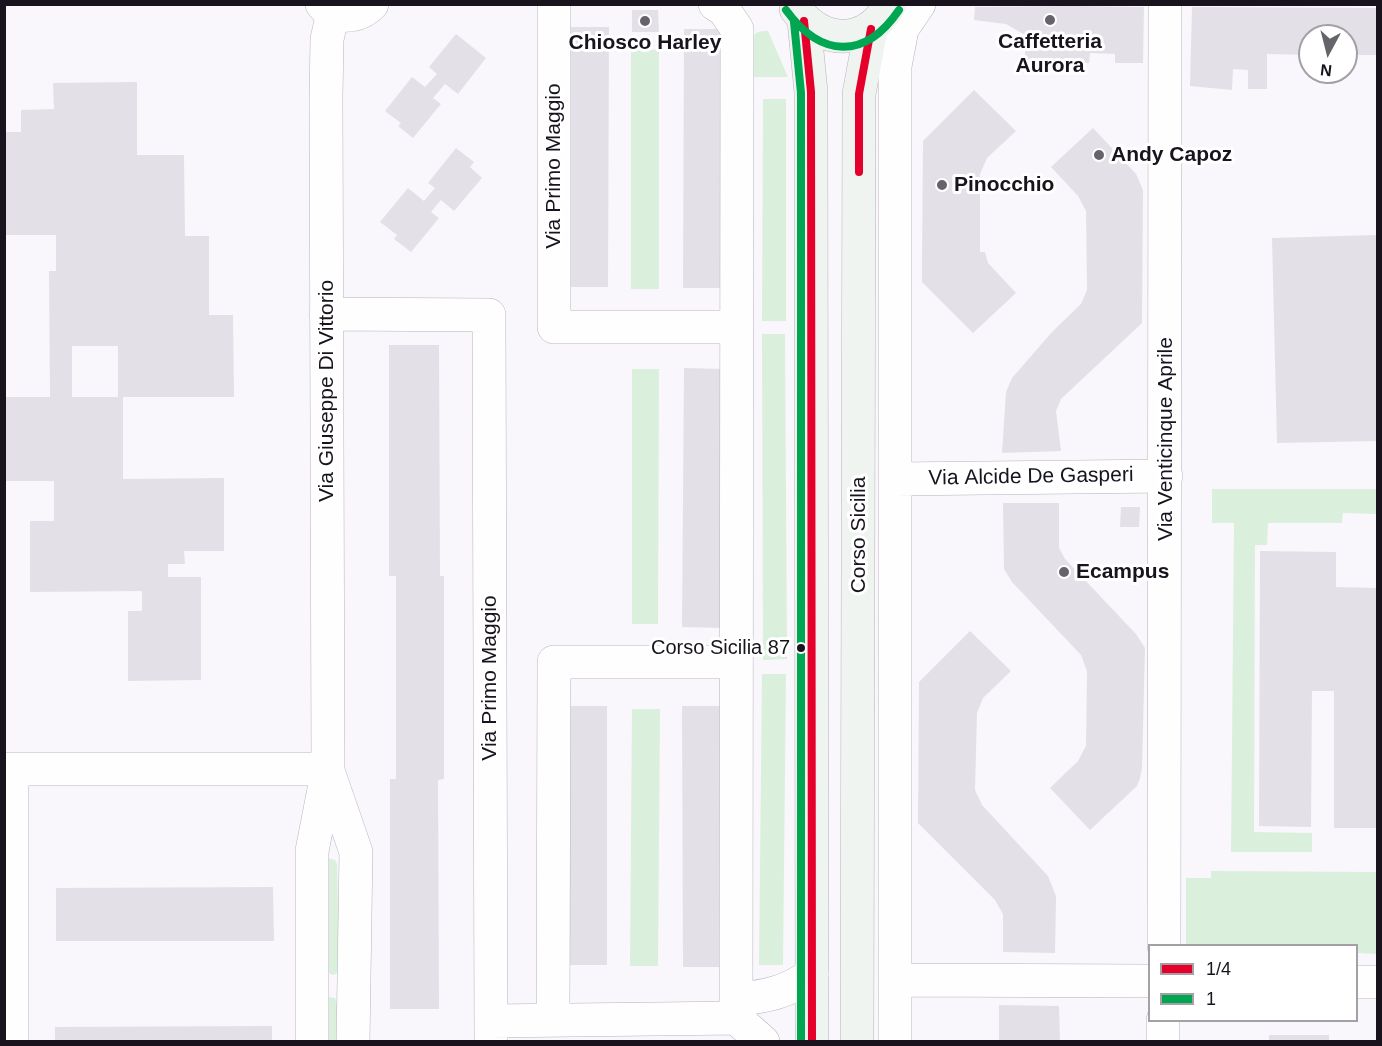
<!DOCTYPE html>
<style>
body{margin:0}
#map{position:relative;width:1382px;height:1046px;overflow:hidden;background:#f9f7fb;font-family:Helvetica,sans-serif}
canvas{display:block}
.frame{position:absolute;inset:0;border:6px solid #18131d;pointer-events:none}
.legend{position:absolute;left:1148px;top:944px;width:210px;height:78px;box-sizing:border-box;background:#fff;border:2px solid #a3a1a5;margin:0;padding:8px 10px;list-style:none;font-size:18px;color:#18131d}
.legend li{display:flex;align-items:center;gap:12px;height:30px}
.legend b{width:30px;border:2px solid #a3a1a5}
.north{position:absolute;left:1298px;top:24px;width:60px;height:60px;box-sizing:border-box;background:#fff;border:2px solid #a3a1a5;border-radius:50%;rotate:187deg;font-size:16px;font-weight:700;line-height:24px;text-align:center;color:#18131d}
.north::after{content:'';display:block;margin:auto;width:21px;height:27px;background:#67636b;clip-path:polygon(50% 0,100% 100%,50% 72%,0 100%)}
</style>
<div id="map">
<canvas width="1382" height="1046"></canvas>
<div class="frame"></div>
<ul class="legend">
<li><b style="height:8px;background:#e4002b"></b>1/4</li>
<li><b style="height:8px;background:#00a651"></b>1</li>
</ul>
<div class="north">N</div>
</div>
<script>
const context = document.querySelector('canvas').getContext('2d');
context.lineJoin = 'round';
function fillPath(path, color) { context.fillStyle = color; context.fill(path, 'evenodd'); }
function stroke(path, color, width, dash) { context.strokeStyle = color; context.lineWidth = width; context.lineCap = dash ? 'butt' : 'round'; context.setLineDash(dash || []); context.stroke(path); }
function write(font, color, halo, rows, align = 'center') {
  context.font = font + ' Helvetica,sans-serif'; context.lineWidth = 6; context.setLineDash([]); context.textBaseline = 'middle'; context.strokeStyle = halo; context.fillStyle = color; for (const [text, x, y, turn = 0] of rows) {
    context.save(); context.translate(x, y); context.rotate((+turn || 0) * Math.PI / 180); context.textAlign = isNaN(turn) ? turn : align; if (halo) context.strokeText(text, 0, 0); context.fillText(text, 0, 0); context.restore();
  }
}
const green = new Path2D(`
 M762,31H768L788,77H754L753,38L756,33Z
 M631,49L659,50V289H631Z
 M763,99H786V321H762Z
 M762,334H785L787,659L763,660Z
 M632,369H659L658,624H632Z
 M1212,489H1377V514L1343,513L1342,523H1268L1267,545H1255L1254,832L1312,833V852H1231L1234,523H1212Z
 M762,674H786L783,965H759Z
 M632,709H660L658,966H630Z
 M327,858L335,860L337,864L339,969L336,974L332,975L327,971Z
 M1211,871L1377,872V954L1357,953L1356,946L1186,945V878H1211Z
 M329,997L335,998L337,1004V1041L324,1042L325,1000Z`);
const building = new Path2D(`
 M1071,6L1144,7L1143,63H1115V54L1090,53L1089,63H1025V35L1006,24L974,20L975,7Z
 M1192,7L1377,8V55H1346V36H1310V55L1267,54V89H1248V70L1233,69L1232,90L1190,86Z
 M632,10H658L659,32H632Z
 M570,27H609L608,287H569Z
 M684,29H723L722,288H683Z
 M456,34L486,58L458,94L445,84L433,98L441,104L413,138L398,126L401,123L385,111L412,77L425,87L437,74L429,67Z
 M137,82V155H184L185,236H209V315H233L234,397H123V479L224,478V551H184L185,564H168V577H201V680L128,681V611H142V591L30,592V521H54V481H4V397H50L49,271H56V235H4V132H21V110L54,109L53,83ZM72,346H118V397H72Z
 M974,90L1016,131L987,158L980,174V252H985L988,263L1016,293L973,333L922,282V265L923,141Z
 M1093,128L1136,174L1143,190L1142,323L1061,399L1056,411L1061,451L1002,453L1006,392L1012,378L1052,332L1081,304L1087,290L1086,211L1078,196L1051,167Z
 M456,148L474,162L470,167L482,178L454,211L441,200L431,212L439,218L411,252L394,239L397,235L380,222L408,188L424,201L435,188L428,183Z
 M1377,235V441L1277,443L1272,238Z
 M389,345H439L440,576H444V779L438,780L439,1009H390V779H396V576H389Z
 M684,368L724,369L722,628L682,627Z
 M1003,503H1059V548L1065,559L1136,634L1145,648L1142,768L1140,778L1137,786L1090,830L1050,788L1078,761L1086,746L1087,671L1081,655L1012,582L1004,569Z
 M1121,507H1140L1139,527H1120Z
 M1260,551L1336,552V587L1377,588V828H1334V691H1312L1311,827L1259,826Z
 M970,631L1011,671L983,698L977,713L975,790L982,805L1048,876L1056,896L1055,953L1003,952V914L995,900L918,823L919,682Z
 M568,706H607V965H568Z
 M682,706H722V967H683Z
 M273,887L274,941H56V888Z
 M999,1005L1059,1006L1060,1041H999Z
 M272,1026V1041H55V1027Z
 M1269,1035H1329V1041H1269Z`);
const street = new Path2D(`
 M322,4C335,20 358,18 372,4
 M554,4V327H737
 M715,4L724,10L737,29L736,1018L763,1042
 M326,314L489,315L491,1042
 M896,479L1166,476
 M4,769H328
 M12,769V1042
 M328,771L356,852L353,1042
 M1164,946L1165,4
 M895,980L1150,981
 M1356,982H1378
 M736,1000C766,996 787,993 812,974
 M553,1020L554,662H736
 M1163,1020V1042
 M491,1021L736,1018
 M312,1042V851L328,769L326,97L327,39L333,13
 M895,1042V66L902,29L919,4`);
const secondary = new Path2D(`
 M796,9C822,46 868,46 890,4
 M804,21L811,92L812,1042
 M857,1042L859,94L871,29`);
const bus1 = new Path2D(`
 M804,21L811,92L812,1042
 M859,172V94L871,29`);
const bus2 = new Path2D(`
 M786,10C821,58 865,60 899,10
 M794,22L801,93V1042`);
const markers = [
 [1050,20,6,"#67636b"],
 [645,21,6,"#67636b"],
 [1099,155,6,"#67636b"],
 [942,185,6,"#67636b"],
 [1064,572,6,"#67636b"],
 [801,648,5,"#18131d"]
];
const busNames = [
 ["Corso Sicilia 87",790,648]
];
const poiNames = [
 ["Caffetteria",1050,42,"center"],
 ["Aurora",1050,66,"center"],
 ["Chiosco Harley",645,43,"center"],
 ["Andy Capoz",1111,155],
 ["Pinocchio",954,185],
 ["Ecampus",1076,572]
];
const streetNames = [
 ["Via Primo Maggio",554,166,-90],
 ["Via Giuseppe Di Vittorio",327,391,-90],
 ["Via Venticinque Aprile",1166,439,-90],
 ["Via Alcide De Gasperi",1031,477,-1],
 ["Corso Sicilia",859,535,-90],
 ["Via Primo Maggio",490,678,-90]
];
fillPath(green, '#dbefdd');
fillPath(building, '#e3e0e7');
stroke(street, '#b7b3bb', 34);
stroke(secondary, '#b7b3bb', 34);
stroke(street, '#fefefe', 33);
stroke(secondary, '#f0f4f1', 33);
stroke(bus1, '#e4002b', 8);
stroke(bus2, '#00a651', 8);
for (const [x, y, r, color] of markers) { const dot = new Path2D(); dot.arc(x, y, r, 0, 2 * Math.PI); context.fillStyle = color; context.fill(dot); stroke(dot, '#fff', 2); }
write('20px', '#18131d', '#fff', busNames, 'right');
write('bold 21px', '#18131d', '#fff', poiNames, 'left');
write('21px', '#18131d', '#fff', streetNames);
</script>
